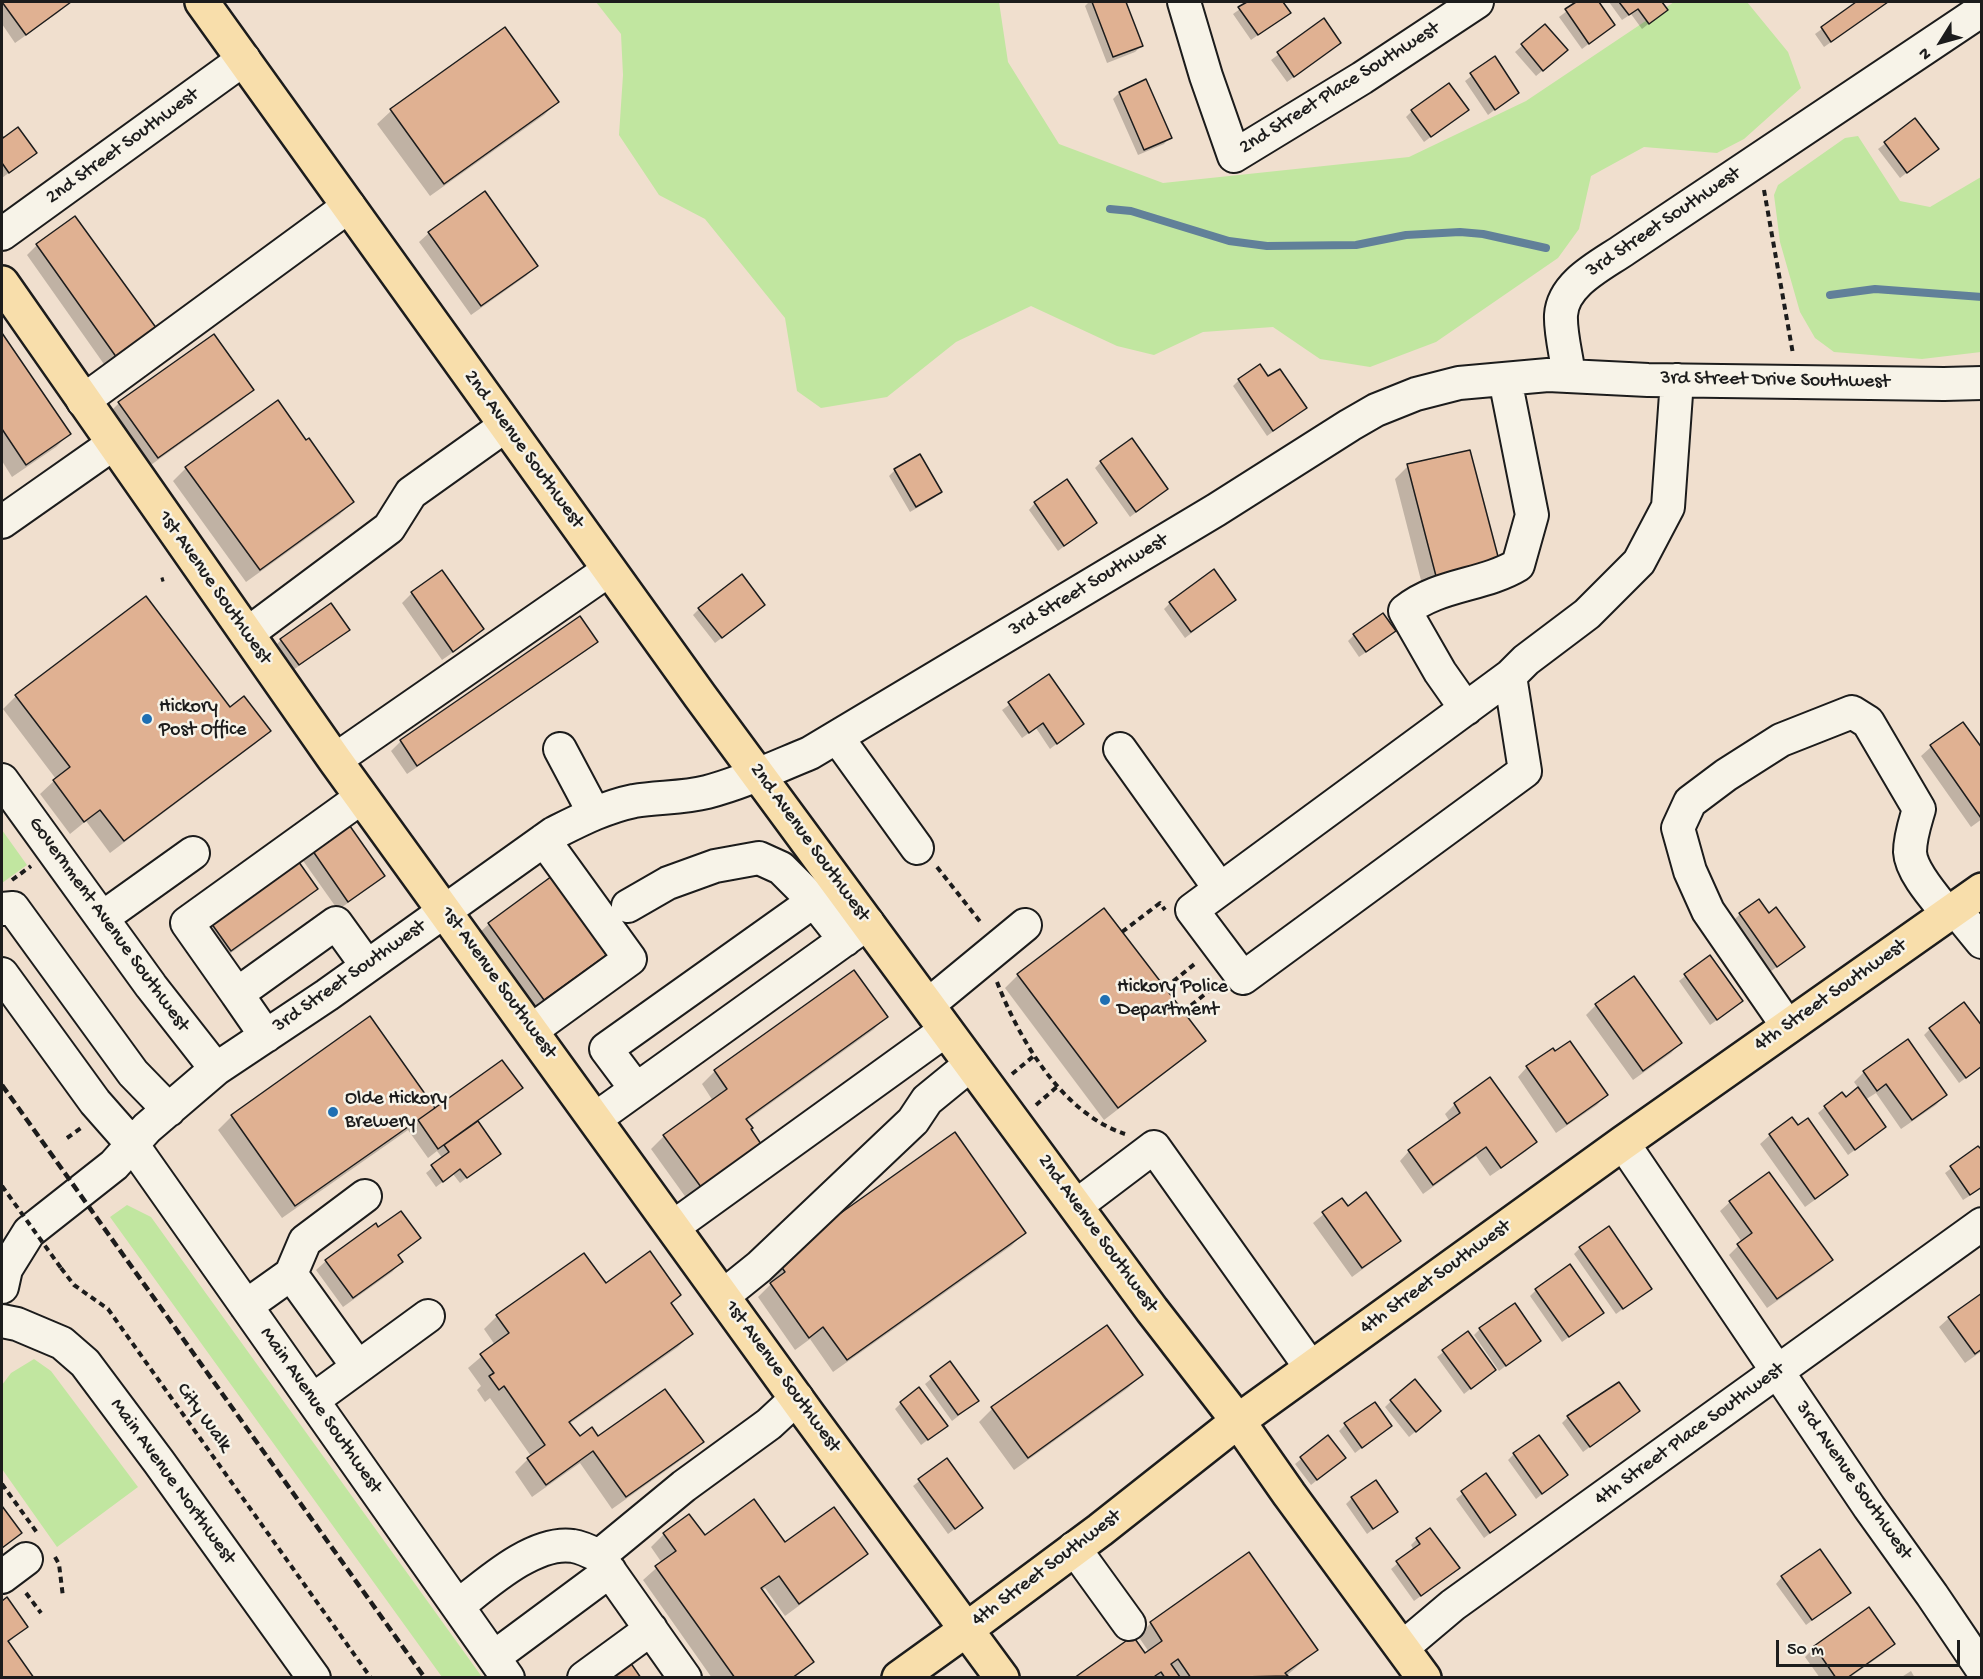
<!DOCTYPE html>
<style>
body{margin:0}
#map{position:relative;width:1983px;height:1679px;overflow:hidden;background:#f0dfce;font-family:"Gochi Hand",sans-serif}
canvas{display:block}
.frame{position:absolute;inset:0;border:3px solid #1c1c1c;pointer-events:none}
.north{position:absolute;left:1911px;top:12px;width:60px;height:60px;-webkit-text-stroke:4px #f7f3e8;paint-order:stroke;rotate:233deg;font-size:16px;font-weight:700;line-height:24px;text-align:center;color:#1c1c1c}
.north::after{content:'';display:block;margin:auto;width:21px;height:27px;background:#1c1c1c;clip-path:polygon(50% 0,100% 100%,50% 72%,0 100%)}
.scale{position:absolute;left:1776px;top:1640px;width:184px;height:27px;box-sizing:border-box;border:3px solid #1c1c1c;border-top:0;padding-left:8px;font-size:18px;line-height:21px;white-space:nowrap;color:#1c1c1c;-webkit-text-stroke:4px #f7f3e8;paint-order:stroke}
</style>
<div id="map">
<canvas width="1983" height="1679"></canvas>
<div class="frame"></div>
<div class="north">N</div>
<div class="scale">50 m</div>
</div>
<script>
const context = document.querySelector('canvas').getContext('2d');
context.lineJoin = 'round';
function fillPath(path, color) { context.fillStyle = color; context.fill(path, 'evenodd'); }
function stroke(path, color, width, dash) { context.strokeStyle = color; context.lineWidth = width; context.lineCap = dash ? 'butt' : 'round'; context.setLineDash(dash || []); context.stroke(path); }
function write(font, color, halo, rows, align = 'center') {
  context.font = font + ' "Gochi Hand",sans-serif'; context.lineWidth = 5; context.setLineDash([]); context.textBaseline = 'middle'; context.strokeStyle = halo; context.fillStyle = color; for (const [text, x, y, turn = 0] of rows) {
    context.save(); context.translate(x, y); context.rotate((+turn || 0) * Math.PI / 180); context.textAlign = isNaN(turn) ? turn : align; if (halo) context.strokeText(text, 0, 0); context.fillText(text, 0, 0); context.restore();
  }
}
const green = new Path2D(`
 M596,2H999L1008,62L1059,144L1163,183L1409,157L1526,101L1674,2H1747L1788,52L1801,88L1744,139L1717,153L1644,147L1591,176L1579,229L1558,258L1436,342L1370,367L1320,359L1273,327L1203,332L1154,355L1117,346L1031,306L956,342L887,397L821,408L797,391L785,318L705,219L659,195L619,135L623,75L621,34Z
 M1858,136L1900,201L1930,207L1981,177V352L1922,359L1834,352L1815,338L1800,312L1780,242L1774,195L1778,185L1845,138Z
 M2,830L27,865L2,883Z
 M127,1205L151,1217L482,1677H442L110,1217Z
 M34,1359L51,1371L138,1487L57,1547L2,1469V1385L11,1373Z`);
const shadow = new Path2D(`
 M2,2H69L59,12L15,43L2,24Z
 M1089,2H1124L1141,46L1135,52L1107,63L1085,6Z
 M1250,2H1282L1289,13L1251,40L1233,14Z
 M1579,2H1597L1613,25L1582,49L1559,17Z
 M1609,2H1661L1666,10L1642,29L1631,14L1622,20Z
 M1859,2H1889L1824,47L1815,34Z
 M1324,21L1339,43L1287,82L1271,60Z
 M1545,26L1560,56L1536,76L1515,52Z
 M505,29L557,102L544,115L430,196L377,124L391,111Z
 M1495,58L1517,92L1488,115L1465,81Z
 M1119,93L1170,137L1164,144L1138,155L1113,99Z
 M1467,110L1424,142L1406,117L1412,111Z
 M1915,121L1937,149L1900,178L1878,149Z
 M2,138L35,153L2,178Z
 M75,218L155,329L106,367L27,255L37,245Z
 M429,233L536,266L526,276L471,315L419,242Z
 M2,335L69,434L56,447L12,477L2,461Z
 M213,336L252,390L242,400L148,467L109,413L119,403Z
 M1239,380L1305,408L1267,436L1233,386Z
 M306,442L353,502L339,515L246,582L173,481L186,468Z
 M1101,462L1167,489L1130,517L1095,468Z
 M1408,466L1498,564L1424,592L1395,479Z
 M895,470L940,492L934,498L910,512L889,476Z
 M1035,503L1095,523L1058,551L1029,510Z
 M412,593L482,629L472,639L442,660L402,603Z
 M1235,600L1185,638L1164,609L1170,603Z
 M699,609L757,611L715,643L693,615Z
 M580,618L596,641L586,651L407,774L391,751L401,741Z
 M348,630L292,671L275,646L281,640Z
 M1354,635L1388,637L1359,657L1348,641Z
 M1049,676L1082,724L1050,749L1036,728L1022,738L1002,710Z
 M16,696L230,709L269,730L255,744L110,853L86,821L70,834L40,794L56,779L3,709Z
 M1963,724L1982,750V819L1971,827L1921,756L1931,747Z
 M309,846L383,876L373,885L338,910L299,855Z
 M316,889L306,899L221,960L201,931L210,921Z
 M1740,914L1768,915L1803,947L1770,972L1734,920Z
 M489,924L607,953L597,963L534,1009L479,933Z
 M1709,957L1735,1007L1710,1025L1679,981Z
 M1018,975L1204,1041L1190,1054L1104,1120L1005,988Z
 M1596,1005L1680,1043L1671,1053L1633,1080L1586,1015Z
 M886,1017L873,1030L746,1121L749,1130L759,1144L746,1157L687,1199L651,1149L664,1136L713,1101L702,1084L715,1071Z
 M370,1019L435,1110L521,1088L511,1098L477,1122L499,1153L460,1183L453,1174L436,1187L426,1173L443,1159L437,1151L428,1158L408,1130L282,1218L218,1130L231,1117Z
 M1930,1029H1982V1066L1959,1083L1924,1035Z
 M1907,1041L1945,1095L1936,1105L1901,1129L1876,1093L1865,1100L1878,1133L1848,1155L1818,1113L1825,1107L1845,1099L1859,1089L1854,1082L1864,1072Z
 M1527,1067L1606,1095L1597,1105L1556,1133L1518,1077Z
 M1490,1079L1535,1142L1525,1152L1490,1176L1476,1156L1423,1194L1400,1161L1409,1151L1450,1122L1445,1114L1455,1104Z
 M1798,1127L1847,1175L1837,1184L1805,1207L1760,1144L1770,1135Z
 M954,1134L1024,1233L1011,1246L833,1372L810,1339L795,1350L758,1297L771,1284L763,1273Z
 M1978,1148L1982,1153V1188L1963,1200L1945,1173Z
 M1341,1200L1347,1208L1399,1240L1389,1250L1352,1277L1313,1223Z
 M1730,1202L1831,1260L1821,1270L1767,1308L1729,1255L1742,1242L1720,1211Z
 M378,1229L419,1238L397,1256L401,1262L392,1272L343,1307L316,1270L326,1261Z
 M1580,1248L1650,1289L1616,1314L1574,1254Z
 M605,1285L670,1304L691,1334L678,1347L569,1424L579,1438L702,1442L688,1455L612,1509L580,1463L532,1497L515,1472L531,1456L490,1398L485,1402L477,1390L481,1386L468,1368L495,1345L484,1329L497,1316Z
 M1536,1290L1602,1313L1562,1342L1530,1296Z
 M1982,1295V1351L1965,1363L1939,1327L1949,1318Z
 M1480,1329L1539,1341L1499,1371L1474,1335Z
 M1468,1333L1494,1370L1464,1394L1437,1357Z
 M950,1363L970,1407L952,1421L925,1384Z
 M1141,1375L1128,1388L1014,1470L979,1422L992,1409Z
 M1391,1401L1433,1417L1409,1437L1385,1407Z
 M901,1403L946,1426L921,1445L895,1409Z
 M1638,1411L1583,1452L1562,1423L1568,1417Z
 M1345,1425L1390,1426L1355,1453L1339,1431Z
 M1328,1437L1337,1464L1311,1485L1295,1464Z
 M1514,1454L1566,1475L1536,1499L1508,1460Z
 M946,1460L975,1514L948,1534L913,1486Z
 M1486,1475L1514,1515L1484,1538L1456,1499Z
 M1352,1498L1396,1512L1367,1534L1346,1504Z
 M2,1508L20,1533L2,1549Z
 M664,1534L785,1544L866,1553L853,1566L785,1616L765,1588L761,1591L812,1661L799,1674L794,1678H712L643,1580L662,1563L651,1547Z
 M1417,1539L1451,1574L1414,1601L1391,1569L1414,1550L1411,1545Z
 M1248,1554L1316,1650L1284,1678H1077L1149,1652L1138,1636L1151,1623Z
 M1782,1577L1849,1593L1806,1625L1776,1584Z
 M7,1599L27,1626L8,1643L33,1678H2V1602Z
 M1893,1644L1883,1654L1849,1678H1820L1805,1657L1815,1647Z
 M1911,1671L1915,1678H1900Z`);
const stream = new Path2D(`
 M1110,209L1131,211L1229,241L1267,246L1356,245L1406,235L1460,232L1483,234L1546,248
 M1830,295L1875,289L1982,297`);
const building = new Path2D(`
 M2,2H71L26,35Z
 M1092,2H1126L1143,46L1113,57Z
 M1247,2H1283L1291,13L1258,35L1238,7Z
 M1576,2H1599L1615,25L1589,44L1565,9Z
 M1619,2H1662L1668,10L1649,24L1638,9L1629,15Z
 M1856,2H1888L1831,42L1821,27Z
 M1324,18L1341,43L1294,77L1277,52Z
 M1545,24L1568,50L1543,71L1521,44Z
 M505,27L559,102L444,184L390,109Z
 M1495,56L1519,93L1495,110L1470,73Z
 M1146,79L1172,138L1144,150L1119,92Z
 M1449,83L1469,110L1431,137L1411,110Z
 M1915,118L1939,149L1907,173L1884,142Z
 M18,127L37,153L9,173L2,163V135L3,138Z
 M485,191L538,266L481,306L428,232Z
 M75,216L157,329L117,358L36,244Z
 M2,333L71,434L26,465L2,429Z
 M214,334L254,390L158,458L118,402Z
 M1260,364L1268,376L1280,369L1307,408L1273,431L1238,379Z
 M278,400L306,440L309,438L354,502L260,570L185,467Z
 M1132,438L1168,489L1136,512L1100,461Z
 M1470,450L1500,564L1437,580L1407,464Z
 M920,454L942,492L916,507L894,469Z
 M1067,479L1097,523L1064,546L1034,502Z
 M1214,569L1236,600L1191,632L1169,602Z
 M442,570L484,629L453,652L411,592Z
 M742,574L765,605L722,638L698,608Z
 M146,596L230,707L244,696L271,731L124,841L100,810L84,822L53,780L70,767L15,695Z
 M331,603L350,630L299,665L280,639Z
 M1383,613L1396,631L1366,652L1353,634Z
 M580,616L598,642L417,766L400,740Z
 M1049,674L1084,724L1057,744L1043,723L1029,733L1008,702Z
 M1963,722L1982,748L1981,818L1930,745Z
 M345,819L385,876L348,902L308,844Z
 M296,858L318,889L231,951L209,920Z
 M552,876L609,953L544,1000L488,923Z
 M1759,899L1769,913L1776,907L1805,947L1777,967L1739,913Z
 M1104,908L1206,1041L1118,1108L1017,974Z
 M1710,955L1743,1001L1717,1020L1684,974Z
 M854,970L888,1017L746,1119L753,1128L751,1129L761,1144L701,1187L663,1135L727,1089L714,1070Z
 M1634,976L1682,1043L1643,1071L1595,1004Z
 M1964,1002L1982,1026V1066L1966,1078L1929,1028Z
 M370,1016L435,1108L295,1206L231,1115Z
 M1908,1039L1947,1095L1912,1120L1886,1084L1877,1091L1863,1071Z
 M1570,1041L1608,1095L1567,1124L1526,1066L1553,1048L1555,1051Z
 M502,1060L523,1088L438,1149L418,1120Z
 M1490,1077L1537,1142L1501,1168L1486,1147L1433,1185L1408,1150L1460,1113L1454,1103Z
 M1858,1087L1886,1127L1855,1150L1824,1106L1842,1092L1846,1097Z
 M1792,1117L1798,1125L1808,1118L1848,1175L1815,1199L1769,1134Z
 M478,1121L501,1154L467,1178L460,1169L443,1182L431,1165L449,1152L444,1145Z
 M955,1132L1026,1233L847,1360L823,1327L809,1338L770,1283L785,1272L776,1259Z
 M1978,1146L1982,1150V1187L1970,1195L1950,1166Z
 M1769,1172L1833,1260L1777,1299L1737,1244L1752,1233L1729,1201Z
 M1366,1192L1401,1241L1362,1268L1322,1212L1342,1198L1348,1206Z
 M401,1211L421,1238L398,1255L403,1262L353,1298L325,1260L376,1223L378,1227Z
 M1609,1226L1652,1289L1623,1309L1579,1247Z
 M650,1251L681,1295L671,1303L693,1334L569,1422L580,1436L592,1427L598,1436L665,1389L704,1442L626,1497L593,1451L546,1485L527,1458L545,1445L504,1386L499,1390L489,1376L494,1373L480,1354L509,1333L496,1315L584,1253L606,1283Z
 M1570,1264L1604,1313L1569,1337L1535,1289Z
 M1982,1293V1349L1975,1354L1948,1317Z
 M1515,1303L1541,1341L1506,1366L1479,1328Z
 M1107,1325L1143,1375L1028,1458L991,1407Z
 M1468,1331L1496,1370L1471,1389L1442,1350Z
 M950,1361L979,1401L958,1415L930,1376Z
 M1415,1379L1441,1411L1416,1432L1390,1400Z
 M1619,1382L1640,1411L1590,1447L1567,1416Z
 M919,1387L948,1426L928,1440L900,1402Z
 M1375,1402L1392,1426L1362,1448L1344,1423Z
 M1328,1435L1346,1458L1317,1480L1300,1457Z
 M1539,1435L1568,1475L1542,1494L1513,1453Z
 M947,1458L983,1508L955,1529L918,1479Z
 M1486,1473L1516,1515L1490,1533L1461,1491Z
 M1376,1480L1398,1512L1373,1529L1351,1497Z
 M754,1499L785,1542L834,1507L868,1554L799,1604L779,1576L761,1588L814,1662L792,1678H735L655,1566L676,1551L663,1533L689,1514L705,1535Z
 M2,1506L22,1533L2,1548Z
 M1430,1528L1460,1568L1421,1596L1396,1561L1420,1544L1416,1538Z
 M1820,1549L1851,1593L1812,1620L1781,1576Z
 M1249,1552L1318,1650L1285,1673L1288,1676L1191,1678L1178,1659L1171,1664L1180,1677L1179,1678H1165L1161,1672L1155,1676L1157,1678H1074L1133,1636L1145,1653L1162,1641L1150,1622Z
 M7,1597L28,1627L8,1641L34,1678H2V1601Z
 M1869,1607L1895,1644L1847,1678H1836L1814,1646Z
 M630,1662L641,1678H608Z`);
const path = new Path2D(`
 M1764,190L1793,354
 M161,580L164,579
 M937,867L982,924
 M12,880L31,866
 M1122,932L1160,903L1165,910
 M997,982C1020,1041 1062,1113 1125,1134
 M1165,988L1197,962
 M1183,1012L1215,986
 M1012,1074L1035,1055
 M1036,1105L1058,1086
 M67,1138L81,1128
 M61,1268L74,1285L108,1309L371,1678
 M2,1484L38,1534
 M55,1557L59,1564L63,1597
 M26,1593L41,1613`);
const minor = new Path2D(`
 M1184,2L1206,76L1234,156L1362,78L1477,2
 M2,234L244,59
 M1569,376C1567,358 1560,333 1561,315C1563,283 1602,265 1625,249L1982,10
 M83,401L349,206
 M2,522L113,444
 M247,634L389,528L411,493L505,426
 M1510,676L1192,910L1243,978L1525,771L1510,676L1526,660L1587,614L1639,562L1668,507L1677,380
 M1466,709L1440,672L1405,611C1438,584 1483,586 1518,565L1532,515L1505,379
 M837,737L917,848
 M560,749L594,813
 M1120,749L1220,889
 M335,760L609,570
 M2,780L151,986L216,1069
 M628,906L668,883L715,866L759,858L781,868L814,901L845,940
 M2,909L13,908L133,1073L169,1110
 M1955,909L1982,942
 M102,918L193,853
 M2,974L95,1102L132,1144L508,1678
 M237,994L187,923L362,797
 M928,1005L1025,925
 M1788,1027L1708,911L1690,871L1678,828L1690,802L1726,775L1781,740L1852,712L1868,722L1919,809C1915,823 1910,837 1910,852C1911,872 1936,899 1948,914
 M532,1030L630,959L544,840
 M266,1036L237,994L336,923L367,966
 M636,1089L606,1049L814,901
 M595,1119L868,923
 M1623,1143L1869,1507L1932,1595L1982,1669
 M1076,1206L1154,1147L1311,1368
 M673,1227L946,1030
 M291,1274L358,1367
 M2,1287L6,1269L29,1232L114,1165L147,1128L216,1069L327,995L554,833C580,820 605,807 634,801C658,797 683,798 707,792C742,783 776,767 810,753L1216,510L1350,425L1376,410L1416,394L1459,383L1548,375L1648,380L1944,384L1982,383
 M723,1296L759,1267L913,1121L927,1100L971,1064
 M246,1306L291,1274L305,1241L365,1196
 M2,1321L17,1324L62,1343L85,1363L159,1462L314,1678
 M313,1400L428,1316
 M1074,1548L1129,1624
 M2,1577L26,1559
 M458,1606C486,1584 534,1540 573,1546C581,1547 591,1552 599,1556
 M1402,1648L1453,1605L1982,1224
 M494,1657L610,1571
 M584,1678L651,1629
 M685,1678L599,1556L684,1486L769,1424L797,1398`);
const major = new Path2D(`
 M202,2L700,696L1152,1310L1238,1421L1289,1494L1424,1678
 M2,283L335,760L809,1416L1002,1678
 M899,1678L967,1629L1100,1530L1238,1421L1623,1143L1982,890`);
const rail = new Path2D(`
 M2,1085L425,1678`);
const pathBridge = new Path2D(`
 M2,1186L61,1268`);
const markers = [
 [147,719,6,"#1f6fb2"],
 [1105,1000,6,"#1f6fb2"],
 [333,1112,6,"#1f6fb2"]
];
const streetNames = [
 ["2nd Street Place Southwest",1340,89,-32],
 ["2nd Street Southwest",123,147,-36],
 ["3rd Street Southwest",1664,223,-34],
 ["3rd Street Drive Southwest",1775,381,1],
 ["2nd Avenue Southwest",523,450,54],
 ["3rd Street Southwest",1089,586,-31],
 ["1st Avenue Southwest",214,588,55],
 ["2nd Avenue Southwest",809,843,54],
 ["Government Avenue Southwest",108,925,54],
 ["3rd Street Southwest",350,977,-35],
 ["1st Avenue Southwest",498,983,54],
 ["4th Street Southwest",1831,996,-35],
 ["2nd Avenue Southwest",1097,1234,54],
 ["4th Street Southwest",1436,1278,-36],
 ["1st Avenue Southwest",782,1377,54],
 ["Main Avenue Southwest",320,1411,55],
 ["City Walk",203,1418,54],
 ["4th Street Place Southwest",1690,1435,-36],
 ["3rd Avenue Southwest",1853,1481,55],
 ["Main Avenue Northwest",172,1482,54],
 ["4th Street Southwest",1047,1569,-37]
];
const poiNames = [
 ["Hickory",159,708],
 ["Post Office",159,731],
 ["Hickory Police",1117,988],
 ["Department",1117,1011],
 ["Olde Hickory",345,1100],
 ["Brewery",345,1123]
];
fillPath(green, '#c1e6a0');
fillPath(shadow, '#0003');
stroke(stream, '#618099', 8);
fillPath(building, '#e0b192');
stroke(building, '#1c1c1c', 1.5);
stroke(minor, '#1c1c1c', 36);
stroke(major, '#1c1c1c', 38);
stroke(path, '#1c1c1c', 4, [6, 4.5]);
stroke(minor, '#f7f3e8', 32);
stroke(major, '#f8deab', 33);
stroke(rail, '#1c1c1c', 4.5, [9, 4.5]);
stroke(pathBridge, '#1c1c1c', 4, [6, 4.5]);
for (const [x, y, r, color] of markers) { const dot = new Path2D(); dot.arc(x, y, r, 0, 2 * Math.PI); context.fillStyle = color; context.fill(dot); stroke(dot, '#f7f3e8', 2); }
write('20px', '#1c1c1c', '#f7f3e8', streetNames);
write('20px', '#1c1c1c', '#f7f3e8', poiNames, 'left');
</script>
